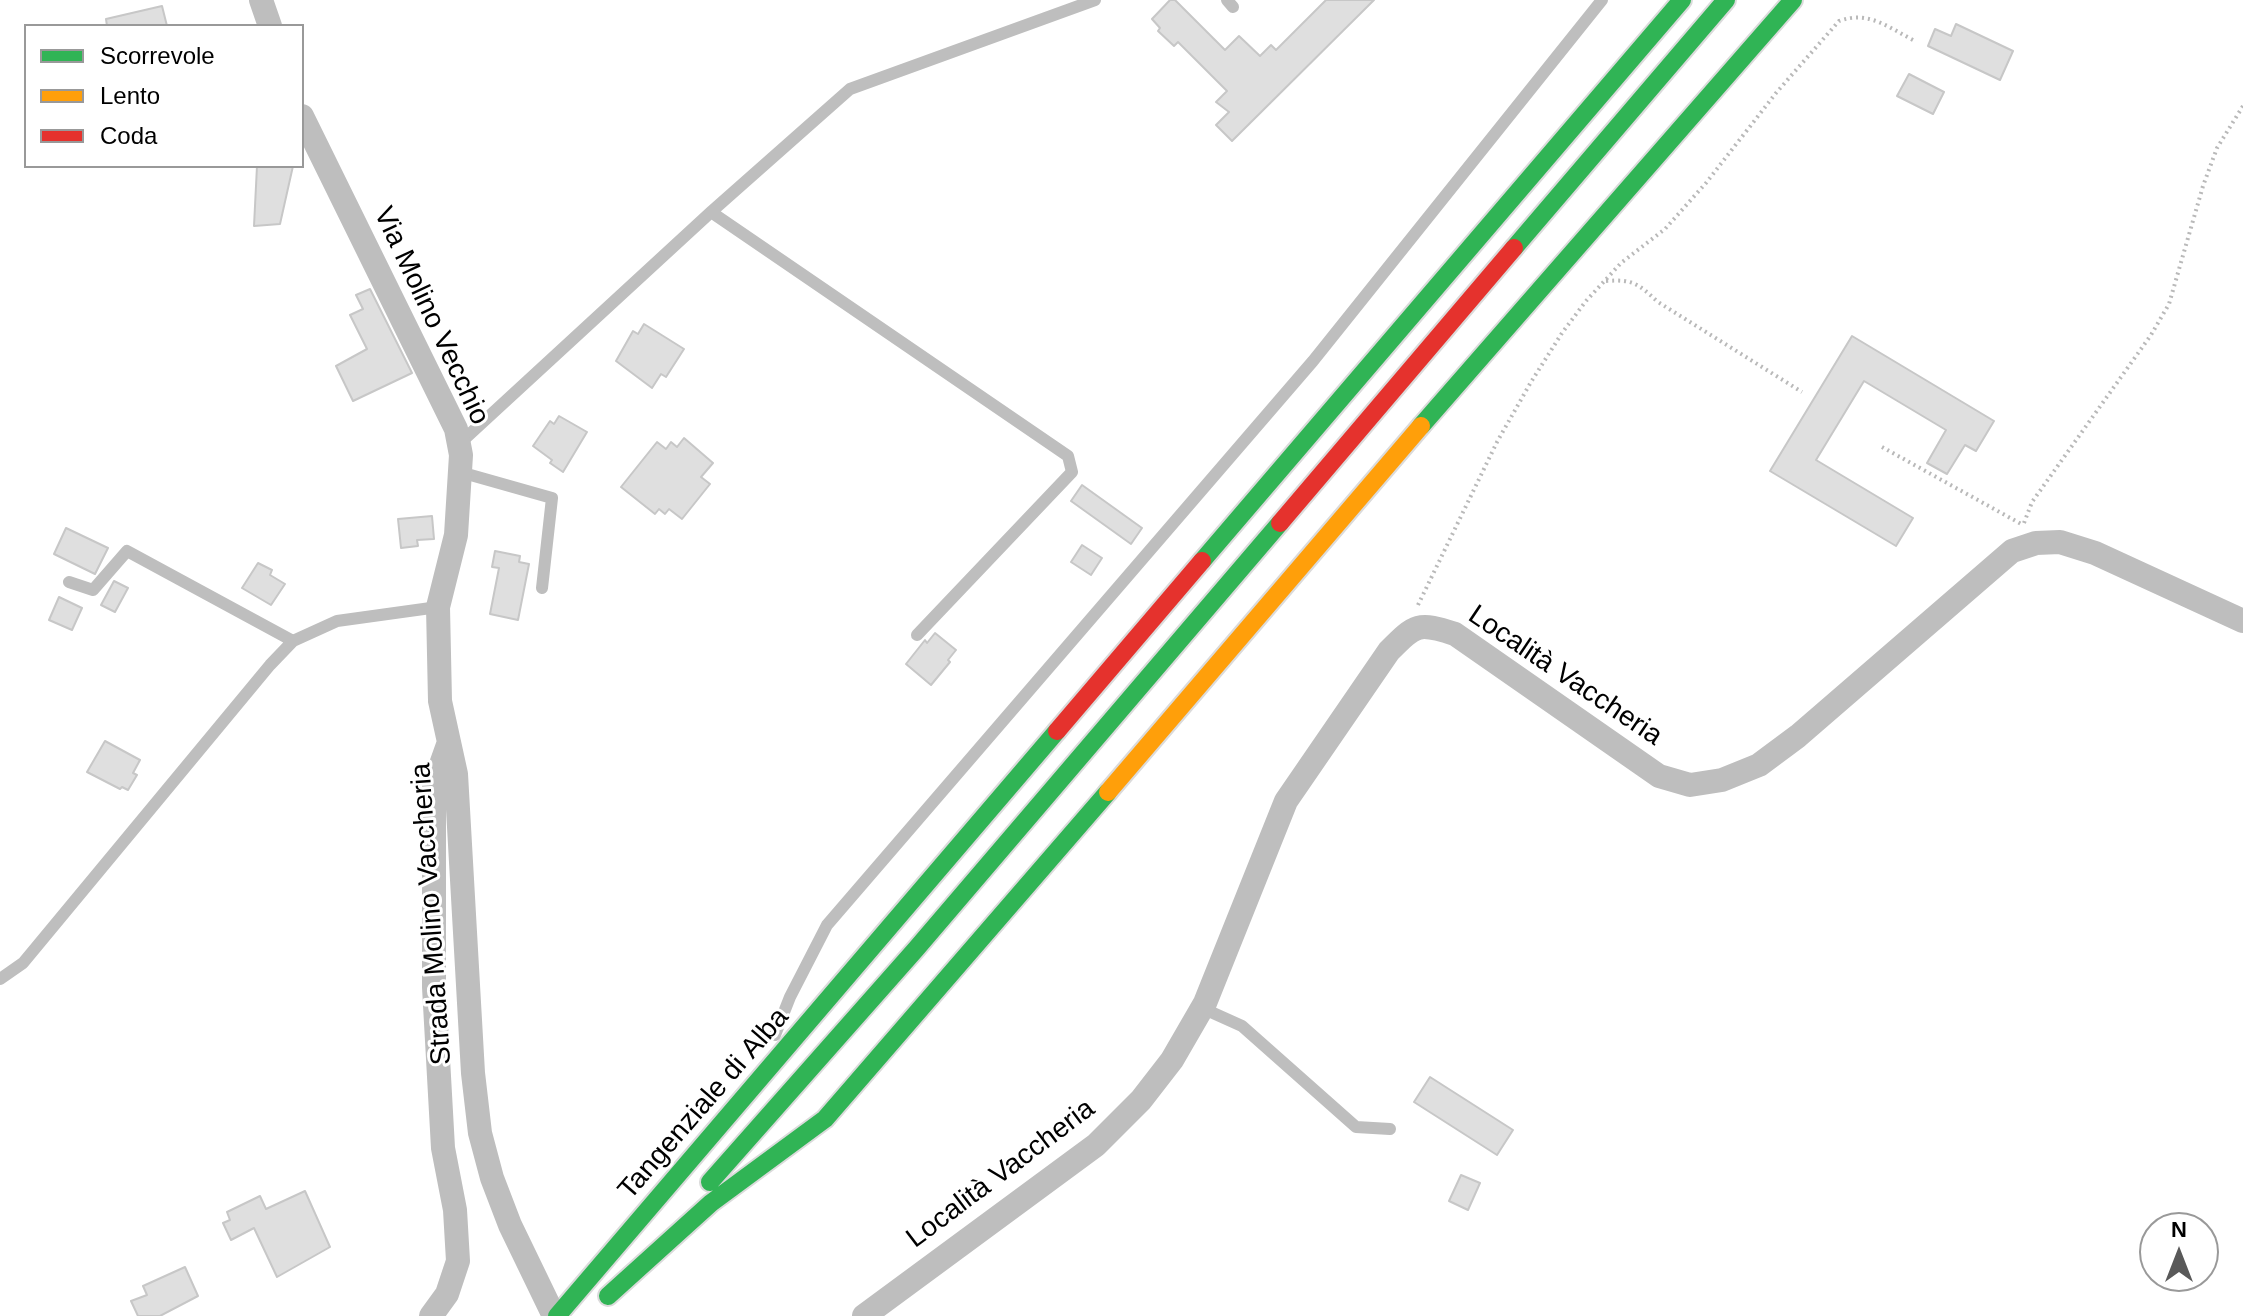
<!DOCTYPE html>
<meta charset="utf-8">
<style>
body{margin:0}
#map{position:relative;width:2243px;height:1316px;overflow:hidden;background:#fff;font-family:Helvetica,sans-serif}
canvas{display:block}
.legend{position:absolute;left:24px;top:24px;width:280px;height:144px;box-sizing:border-box;background:#fff;border:2px solid #999;margin:0;padding:10px 14px;list-style:none;font-size:24px;color:#000}
.legend li{display:flex;align-items:center;gap:16px;height:40px}
.legend b{width:40px;border:2px solid #999}
.north{position:absolute;left:2139px;top:1212px;width:80px;height:80px;box-sizing:border-box;background:#fff;border:2px solid #999;border-radius:50%;rotate:0deg;font-size:22px;font-weight:700;line-height:32px;text-align:center;color:#000}
.north::after{content:'';display:block;margin:auto;width:28px;height:36px;background:#595959;clip-path:polygon(50% 0,100% 100%,50% 72%,0 100%)}
</style>
<div id="map">
<canvas width="2243" height="1316"></canvas>
<ul class="legend">
<li><b style="height:10px;background:#30b455"></b>Scorrevole</li>
<li><b style="height:10px;background:#ff9f0a"></b>Lento</li>
<li><b style="height:10px;background:#e5322d"></b>Coda</li>
</ul>
<div class="north">N</div>
</div>
<script>
const context = document.querySelector('canvas').getContext('2d');
context.lineJoin = 'round';
function fillPath(path, color) { context.fillStyle = color; context.fill(path, 'evenodd'); }
function stroke(path, color, width, dash) { context.strokeStyle = color; context.lineWidth = width; context.lineCap = dash ? 'butt' : 'round'; context.setLineDash(dash || []); context.stroke(path); }
function write(font, color, halo, rows, align = 'center') {
  context.font = font + ' Helvetica,sans-serif'; context.lineWidth = 6; context.setLineDash([]); context.textBaseline = 'middle'; context.strokeStyle = halo; context.fillStyle = color; for (const [text, x, y, turn = 0] of rows) {
    context.save(); context.translate(x, y); context.rotate((+turn || 0) * Math.PI / 180); context.textAlign = isNaN(turn) ? turn : align; if (halo) context.strokeText(text, 0, 0); context.fillText(text, 0, 0); context.restore();
  }
}
const building = new Path2D(`
 M1170,0H1175L1225,50L1239,36L1260,56L1271,45L1276,50L1326,0H1374L1232,141L1216,125L1229,112L1216,102L1227,91L1178,42L1174,46L1158,31L1160,28L1152,19Z
 M162,6L167,26H107L106,19Z
 M1956,24L2013,51L2000,80L1928,46L1935,29L1951,36Z
 M1909,74L1944,92L1933,114L1897,96Z
 M257,166H293L280,224L254,226Z
 M370,289L412,373L353,401L336,366L367,349L350,315L363,309L356,295Z
 M644,324L684,349L666,377L661,374L652,388L616,361L633,331L638,334Z
 M1852,336L1994,421L1976,451L1965,445L1947,474L1927,463L1946,430L1864,381L1816,460L1913,518L1896,546L1770,471Z
 M559,416L587,432L563,472L550,463L552,460L533,446L550,421L554,424Z
 M684,438L713,463L701,477L710,484L682,519L669,509L665,514L659,509L655,514L621,487L657,442L666,449L671,442L677,447Z
 M1082,485L1142,528L1131,544L1071,501Z
 M432,516L434,539L417,540L418,546L401,548L398,519Z
 M66,528L108,548L95,574L54,554Z
 M1082,545L1102,558L1091,575L1071,562Z
 M495,551L520,556L519,562L529,564L518,620L490,614L499,568L492,567Z
 M258,563L272,570L270,575L285,584L271,605L242,588Z
 M114,581L128,588L115,612L101,605Z
 M59,597L82,608L72,630L49,620Z
 M935,633L956,650L948,660L950,662L931,685L906,664L925,640L927,643Z
 M105,741L140,760L133,773L137,775L128,790L122,787L120,789L87,772Z
 M1430,1077L1513,1130L1497,1155L1414,1102Z
 M1461,1175L1480,1183L1468,1210L1449,1201Z
 M305,1191L330,1247L277,1277L254,1228L231,1240L223,1223L230,1220L227,1212L260,1196L266,1209Z
 M185,1267L198,1296L160,1316H138L131,1301L147,1295L143,1286Z`);
const path = new Path2D(`
 M1606,281C1634,279 1638,284 1658,302L1802,392
 M1882,447L2023,525
 M2024,523L2032,502L2151,335L2169,304L2203,186L2217,148L2243,106
 M1418,605L1497,442L1531,382L1562,333L1586,301L1621,263L1665,229L1706,183L1776,93L1839,21C1869,10 1889,28 1915,41`);
const lane = new Path2D(`
 M1227,0L1233,7
 M711,212L1068,456L1072,472L917,635
 M459,444L711,212L850,89L1095,0
 M460,472L552,498L542,588
 M69,582L93,590L127,551L293,641
 M0,979L23,963L270,665L293,641L337,621L438,607
 M1202,1008L1242,1026L1356,1127L1390,1129
 M775,1035L790,997L827,925L1313,361L1602,0`);
const street = new Path2D(`
 M261,0L270,26
 M302,116L456,429L461,455L456,535L438,607L440,701L456,774L473,1073L480,1133L492,1178L510,1225L554,1316
 M431,1316L447,1294L458,1261L455,1210L443,1148L434,987V784L449,742
 M864,1316L1096,1145L1141,1100L1172,1060L1205,1003L1286,801L1389,651C1416,624 1418,622 1455,634L1659,776L1690,785L1722,780L1759,765L1798,736L2012,551L2036,543L2060,542L2095,553L2243,621`);
const fast = new Path2D(`
 M1514,248L1726,0
 M1421,426L1793,0
 M1202,561L1682,0
 M710,1182L916,949L1280,523
 M608,1296L711,1203L825,1119L1108,792
 M557,1316L1057,731`);
const slow = new Path2D(`
 M1108,792L1421,426`);
const jam = new Path2D(`
 M1280,523L1514,248
 M1057,731L1202,561`);
const streetNames = [
 ["Via Molino Vecchio",431,316,65],
 ["Località Vaccheria",1565,676,34],
 ["Strada Molino Vaccheria",432,914,-94],
 ["Tangenziale di Alba",704,1104,-49],
 ["Località Vaccheria",1001,1174,-37]
];
fillPath(building, '#dfdfdf');
stroke(building, '#c7c7c7', 2);
stroke(fast, '#dbdbdb', 22);
stroke(slow, '#dbdbdb', 22);
stroke(jam, '#dbdbdb', 22);
stroke(path, '#b9b9b9', 4, [2, 4]);
stroke(lane, '#bebebe', 12);
stroke(street, '#bebebe', 24);
stroke(fast, '#30b455', 18);
stroke(slow, '#ff9f0a', 18);
stroke(jam, '#e5322d', 18);
write('28px', '#000', '#fff', streetNames);
</script>
